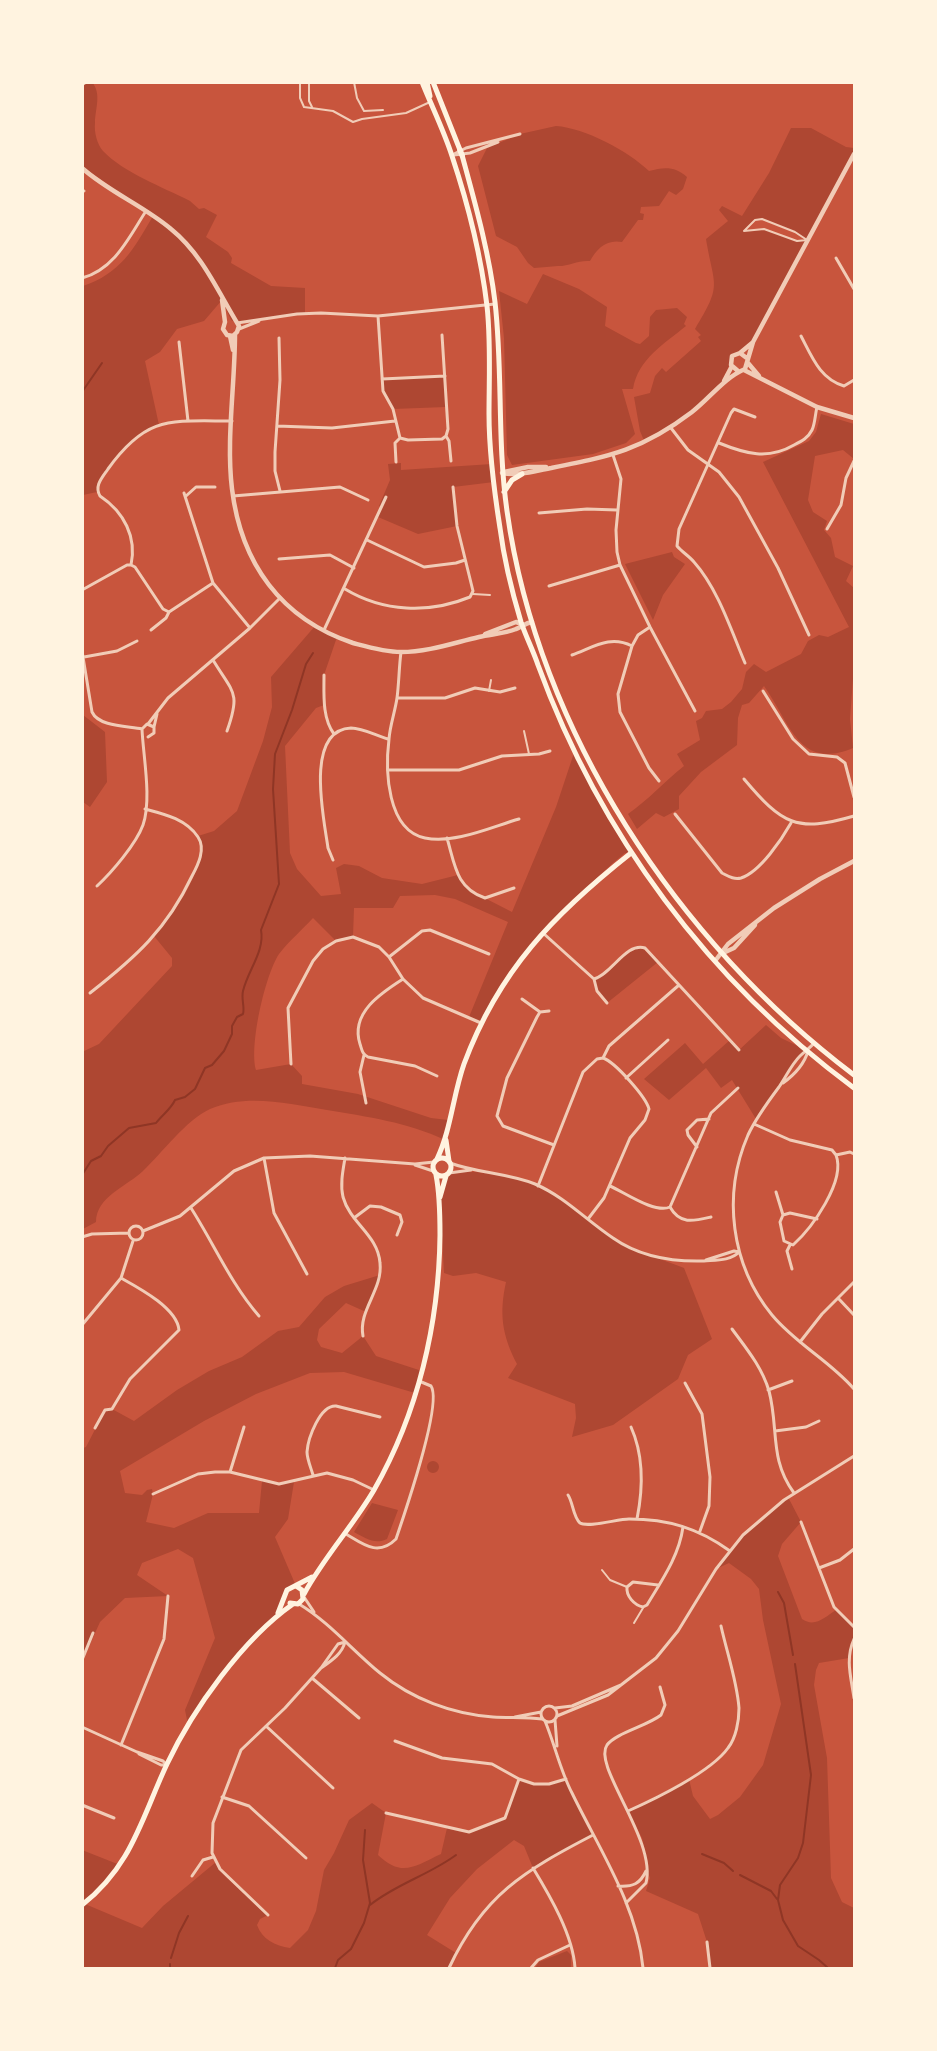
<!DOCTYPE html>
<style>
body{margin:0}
#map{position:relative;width:937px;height:2051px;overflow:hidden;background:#c8553d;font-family:Raleway,sans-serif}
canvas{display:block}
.frame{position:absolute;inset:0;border:84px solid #fff3e0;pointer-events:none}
</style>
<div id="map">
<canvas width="937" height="2051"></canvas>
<div class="frame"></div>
</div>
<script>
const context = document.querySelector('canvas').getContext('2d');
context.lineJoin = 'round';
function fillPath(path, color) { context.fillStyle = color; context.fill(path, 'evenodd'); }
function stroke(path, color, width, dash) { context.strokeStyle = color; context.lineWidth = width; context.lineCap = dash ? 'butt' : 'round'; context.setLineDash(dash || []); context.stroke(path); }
const green = new Path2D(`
 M92,82C102,94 95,109 95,123C94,132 97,144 103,151C124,173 163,187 190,201L199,209L204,208L217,215L206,237L228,252L232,258L231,263L271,286L305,288V313L237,323L231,320L222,300L204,321L177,329L160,352L145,361L159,425C131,433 116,461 98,483L97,492L83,495V286C121,273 133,250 153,216L83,167V84Z
 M556,126C585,128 628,151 649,171C664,167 675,166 687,177L683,189L676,195L669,191L659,206L641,207L640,213L644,214L643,220H638L622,242C607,239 597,248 590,261C578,260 570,266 558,266C550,267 543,267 534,268L528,263L517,247L496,236L478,166L487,148L520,134Z
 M791,128H811L846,147L854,148V154L753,342L734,354L720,386L694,411L645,443L640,431L634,397L650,393L655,376L662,368L666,372L701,341L698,337L701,335L695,329C723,283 714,288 706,239L728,221L719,210L722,206L742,216L769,173ZM761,219L795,232L806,240L797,241L764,229L744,231L755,220Z
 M543,274L579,289L607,307L605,326L636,343L640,344L649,336L650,317L656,310L677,308L687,317L684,324L686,326C664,344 638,359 633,389H622L635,434L626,443L593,454L512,465L507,455L504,338L499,291L527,304Z
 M445,376L446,407L393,409L383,391L382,379Z
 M821,414L854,424V459L843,450L815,456L808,500L813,512L827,521L824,530L831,538L835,557L853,566L846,581L854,588V665L850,719L853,748C798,771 790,722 764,686L749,703L742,705L738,718L737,745L701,772L679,796V809L664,817L656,813L637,829L628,814C648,800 664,782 684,766L677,754L700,740L696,721L702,718L706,711L722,709L731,702L742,689L746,672L754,664L766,672L801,654L808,641L819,635L828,637L849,627L763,462L809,441L816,432Z
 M401,463V470L492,464L494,482L453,487L457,526L418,534L378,517L382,507L379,506L390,480L388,464Z
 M672,552L674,557L685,564L663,595L653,620L625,564Z
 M315,626L337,637L324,675V705L316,708L285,746L290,853L297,869L321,896L341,894L336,868L344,864L359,866L382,878L422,884L458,875L467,889L512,912L556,807L575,750L631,853H625L613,863L565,908L511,971L481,1023L469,1017L508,922L455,899L435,895L400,896L393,908H354L353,937L336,941L313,918C302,930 289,941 279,954C265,975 249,1046 256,1070L291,1064L302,1076V1084L358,1094L431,1118L448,1120L445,1140C407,1122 368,1117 327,1110C290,1104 247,1093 210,1109C185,1121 163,1152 143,1171C127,1186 96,1197 96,1222L83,1229L82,1052L99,1044L172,966V958L154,936C173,916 210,864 198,836L214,831L237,811L263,741L272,707L271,677Z
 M83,715L105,732L107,782L90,807L83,802Z
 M641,947L658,962L607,1003L596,989L594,979L633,949Z
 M766,1025L781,1038L808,1051L800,1056L756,1119L732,1080L721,1088L706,1068L669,1100L644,1079L685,1043L703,1064L730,1040L739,1050Z
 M450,1172C489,1170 530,1176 563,1199C578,1210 592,1224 608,1234C631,1250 658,1258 684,1268L712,1339L688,1355L678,1379L613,1425L572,1437L576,1418L575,1404L508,1378L517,1364C502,1335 499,1314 506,1282L476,1273L453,1276L444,1273L440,1198Z
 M380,1275L366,1312L346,1303L319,1329L317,1340L321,1347L342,1353L363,1336L376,1356L422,1371L415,1393L344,1372L310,1373L256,1394L204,1421L120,1471L125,1493L142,1495L147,1490L152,1489L153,1494L146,1522L174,1528L208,1513H259L262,1481L279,1484L294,1482L288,1519L275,1537L296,1586L291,1587L277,1615L242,1652L188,1725L185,1710L215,1638L193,1558L178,1549L142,1563L137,1575L168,1596L125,1598L100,1622L83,1660V1448L86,1447L105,1410L112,1409L134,1421L177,1390L209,1371L242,1357L278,1331L299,1327L325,1297L344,1286Z
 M427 1467a6 6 0 1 1 12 0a6 6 0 1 1-12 0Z
 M788,1497L801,1522L782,1544L778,1556L802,1619C815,1628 825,1617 836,1610L854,1627V1639L849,1658L819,1663L816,1670L814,1685L827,1758L831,1878L842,1902L854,1908V1968H710L707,1942L698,1914L646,1891L650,1878L647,1870L645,1851L642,1838L628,1811L689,1779L693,1796L710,1819L718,1815L740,1797L763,1765L781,1704L763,1620L759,1589L751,1579L729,1563L716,1569L743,1535Z
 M372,1503L398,1510L387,1539C375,1545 365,1538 354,1532Z
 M519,1779L541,1785L566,1779L593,1835L533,1868L524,1846L514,1840L477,1869L450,1898L427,1935L456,1953L449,1968H83L82,1850L120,1865L85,1904L142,1928L163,1906L216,1862L226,1877L268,1915L260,1919L257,1925C262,1939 275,1946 290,1948L308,1930L316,1911L324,1870L334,1853L349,1820L372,1803L386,1813L378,1855C402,1878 415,1866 441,1854L447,1828L469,1832L505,1818Z
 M567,1951L571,1955V1968H535L539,1962Z`);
const stream = new Path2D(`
 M82,392L102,363
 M82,1175L91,1161L101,1156L108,1146L129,1128L156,1123C163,1114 171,1109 175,1100L185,1097L195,1089L205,1068L212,1065L224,1051L232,1034V1026L237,1017L243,1014C245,1007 241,999 243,991C248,970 265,951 261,930L279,884L273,789L275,754L292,710L306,664L313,653
 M778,1592L784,1603L793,1655
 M795,1664L811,1775L803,1843L798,1858L780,1885L778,1900L783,1920L798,1946L819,1960L828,1968
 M702,1854L724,1863L733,1871
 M740,1875L771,1891L777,1899
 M370,1905C396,1884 429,1875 456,1855
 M171,1958L179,1933L188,1916
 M170,1968V1964
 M335,1968L338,1960L351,1949L364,1923L370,1903L363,1860L365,1830`);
const service = new Path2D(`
 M300,82V98L304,107L333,111L353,122L362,119L406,113L430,102
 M309,82V101L312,107
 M354,82L357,98L364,111L383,110
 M762,219L795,232L807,240L797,241L764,229L744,231L755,220Z
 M473,594L490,595
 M489,691L491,680
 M524,731L529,754
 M602,1570L610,1580L627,1587
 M634,1623L643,1608`);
const minor = new Path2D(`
 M452,155L466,148L520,134
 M454,155L470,153L498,142
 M82,192L84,191
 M836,258L854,289
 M82,278C115,269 129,237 146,211
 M378,316L383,391L393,409L400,438L408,440L442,439L446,436
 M237,323L297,314L321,313L378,316L495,304
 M239,329L259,321
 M442,335L448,429L446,436L449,441L451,461
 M801,336C812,357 820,379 844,386L854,380
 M279,338L280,380L275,452V471L280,491
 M179,342L188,421
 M382,379L445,376
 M277,426L332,428L395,421
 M671,428L688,450L719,472L739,497L778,568L809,635
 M719,443C746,454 768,460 794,445C802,441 808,438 812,430C815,424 815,415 817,407
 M613,455L621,479L616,530L617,552L620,565L650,627L695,711
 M396,462L395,443L400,438
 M184,493L213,583L250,628
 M186,496L196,487H215
 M233,496L340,487L368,500
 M539,513L587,509L617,510
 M827,529L841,505L846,478L854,461
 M367,540L424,567L456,563L465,560
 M279,559L330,555L354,568
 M131,565C137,537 124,512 100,496C94,486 102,478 108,469C147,415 170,421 232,421
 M131,565L135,567L163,609L169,612L213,583
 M549,586L620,565
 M345,589C383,612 429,614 470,597L473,591L457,526L453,487
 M82,590L127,565H131
 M650,627L638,635L632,646L618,694L620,712L649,768L659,781
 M151,630L166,618L169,612
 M324,630L386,497
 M82,651L92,712C99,727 128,726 142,729
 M401,652C399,667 399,683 397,698C395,712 390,725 389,739C385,771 387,830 425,838C455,844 491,827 519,819
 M572,655C594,647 610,635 632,646
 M84,657L117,651L137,641
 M213,660C233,693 241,692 227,731
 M745,663C731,630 718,589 694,562C689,556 682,552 677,546L679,529L731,413L734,409L755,417
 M324,675C324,694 322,718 334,734
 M763,691L793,739L809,754L837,757L845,763L854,797
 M397,698H445L475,688L500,692L515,688
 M148,724L168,698L250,628L280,598
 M154,727L157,714
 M142,729L147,724L154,727V733L148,737
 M389,770H459L502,756L539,754L550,751
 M744,779C782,824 796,833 854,816
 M675,814L722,873C728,876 734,880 741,878C760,872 782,839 791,823
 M447,838C455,865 456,888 485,898L514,888
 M333,860L328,848C324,819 304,730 351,728C363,728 377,736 388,739
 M97,886C112,872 136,844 143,825C152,799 143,755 142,729
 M543,933L594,979C612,974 626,942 645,948L739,1050
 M389,957L422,931L430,930L489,954
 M403,979C381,993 350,1013 360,1044C362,1050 362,1054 368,1057L415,1066L437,1076
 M594,979L597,991L607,1003
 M90,993C136,957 167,929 192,876C198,865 206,849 198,837C186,819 164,814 145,809
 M522,999L540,1012
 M549,1011L540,1012L537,1017L507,1078L497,1116L503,1126L554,1145
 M814,1043C810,1048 805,1051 800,1056C791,1065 786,1077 779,1087C767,1103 756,1118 748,1135C722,1195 731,1265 772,1315C796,1344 830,1361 854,1389
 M364,1055L360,1072L366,1103
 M603,1058L609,1046L679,985
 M291,1064L288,1008L313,961L323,949L336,941L353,937L379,947L389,957L403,979L423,998L481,1023
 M626,1078L668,1040
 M783,1083C794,1075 804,1065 808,1051
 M754,1124L790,1140L832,1150L836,1155C846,1181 812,1228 793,1245L784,1241L780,1222L783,1215L790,1213L817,1219
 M697,1147L688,1135L687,1130L697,1120L709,1119
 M836,1155L850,1152L854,1154
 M264,1158L274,1213L307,1274
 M345,1158C343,1170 340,1184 343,1197C350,1223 378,1235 380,1263C383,1290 358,1310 363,1336
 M450,1163C477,1173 507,1173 535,1184C565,1197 586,1220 613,1238C640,1257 671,1262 704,1261C715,1260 731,1261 739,1252
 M415,1165L433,1171
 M449,1173L471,1170
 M538,1186L583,1072L597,1059L603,1058
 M610,1186C624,1192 655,1214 670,1207L711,1113L738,1088
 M776,1192L783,1215
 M670,1207C680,1225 694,1221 711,1217
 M191,1208C214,1244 231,1284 259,1316
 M354,1218L370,1206L381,1207L400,1215L402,1222L397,1235
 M588,1219L604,1198L630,1138L645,1120L649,1109C646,1097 615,1062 603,1058
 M129 1233a7 7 0 1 1 14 0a7 7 0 1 1-14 0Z
 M143,1231L180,1216L234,1171L264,1158L310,1156L415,1164L434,1162
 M82,1237L92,1234L129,1233
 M790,1245L787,1251L792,1269
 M706,1260L734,1251L739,1252
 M838,1298L854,1315
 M82,1325L121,1278L133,1241
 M732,1329C746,1348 762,1367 769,1391C779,1429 769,1459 794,1493
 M800,1342L822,1314L854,1282
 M685,1383L702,1414L710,1477L709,1506L700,1531
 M768,1390L792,1381
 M631,1427C644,1456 643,1489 637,1519
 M95,1428L105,1410L112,1409L130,1379L179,1330C177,1308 139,1288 121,1278
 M775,1431L806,1427L819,1421
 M230,1472L244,1427
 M313,1475C311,1468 307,1459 307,1452C308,1438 320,1405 336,1406L380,1417
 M153,1494L198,1474L215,1472H230L279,1484L327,1473L353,1480L374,1490
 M568,1495C573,1502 573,1517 580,1523C588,1528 618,1519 629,1519C668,1519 698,1528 730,1551
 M801,1522L834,1607L854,1627
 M346,1534C363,1544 378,1557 396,1539C404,1515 443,1404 431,1386L419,1381
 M819,1568L840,1560L854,1549
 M658,1585L633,1582L627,1587C626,1596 634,1605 643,1607L647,1605C662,1580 679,1556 683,1527
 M304,1597L314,1612
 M299,1604C329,1622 353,1651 380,1673C412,1699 452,1714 493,1717C509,1718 526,1717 542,1719
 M854,1639C845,1659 851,1677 854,1698
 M82,1660L93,1633
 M321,1668C331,1661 342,1654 345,1642
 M312,1678L359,1718
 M541 1714a8 8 0 1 1 16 0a8 8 0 1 1-16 0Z
 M555,1708L572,1706L621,1685
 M557,1716L608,1695L656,1658L678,1631L716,1569L743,1535L784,1500L854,1456
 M515,1717L541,1712
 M555,1720L557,1746
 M545,1721C555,1745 560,1770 572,1793C599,1849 637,1905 643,1968
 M266,1726L333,1788
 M82,1727L137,1752L163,1761L166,1764
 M395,1741L442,1758L492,1764L519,1779L534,1784H549L566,1779
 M121,1745L164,1639L168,1596
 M139,1754L161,1765H167
 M222,1797L249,1806L306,1858
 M82,1805L114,1818
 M628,1811C655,1799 711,1772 728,1748C736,1738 739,1721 739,1708C737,1681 727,1653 721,1626
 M386,1813L469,1832L505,1818L519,1779
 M533,1868C550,1896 573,1935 575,1968
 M192,1876L203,1860L213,1857
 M618,1886C633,1887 640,1884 646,1871
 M626,1903L646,1883C657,1840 592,1766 607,1745C616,1733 647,1726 661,1715L665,1705L660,1687
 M268,1915L220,1869L212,1853L213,1823L241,1750L285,1708L321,1668L338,1644L345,1642
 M707,1942L710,1968
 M449,1968C483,1895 524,1871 593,1835
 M531,1968L538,1960L570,1945`);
const tertiary = new Path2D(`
 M82,84L85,82
 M82,168C109,192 144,206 171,229C203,255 218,292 239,326L237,332L233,336L227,335L223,329L225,322L222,300
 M235,334C235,385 226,440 232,489C241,563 281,619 353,643C368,647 385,652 401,652C428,652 453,643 479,637C491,634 504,634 516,629C522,627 525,623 532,622
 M230,336L233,350
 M740,353L752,343
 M748,363L759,376
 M744,370L817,407L854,418
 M738,371L731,365L732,356L740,353L748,359
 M724,381L732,366
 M504,472L528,467H546
 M502,473C519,476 534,471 551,468C611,456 642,450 692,412C710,398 724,378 745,369L753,342L854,154
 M485,634L516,622L522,624
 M723,953L734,948L755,925
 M715,961L728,944L774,908L820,879L854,861`);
const secondary = new Path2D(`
 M446,1140L449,1161
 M433 1167a9 9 0 1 1 18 0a9 9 0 1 1-18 0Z
 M437,1159C451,1130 453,1095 464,1064C499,970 554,914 631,853
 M440,1197L446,1176
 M304,1594C324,1557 353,1526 374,1490C418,1413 439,1324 440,1235C440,1215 440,1195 436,1175
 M290,1603L298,1604L303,1599L302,1590L296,1586
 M278,1613L287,1590L312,1577
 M82,1905C132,1866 142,1817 167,1764C193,1709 243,1639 293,1604`);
const primary = new Path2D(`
 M422,82C432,107 444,131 452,156C468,204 481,256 487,306C491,342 489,379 489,414C489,452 494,490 500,528C504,559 512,592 521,622C526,637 533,650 538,665C600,835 709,981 854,1088
 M427,82L430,96
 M433,82L460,150
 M462,155C475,203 489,252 495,302C503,372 497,441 507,511C538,732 678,942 854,1075
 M504,492L512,480L522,474`);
const trunk = new Path2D(`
 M460,150L462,155`);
fillPath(green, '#ae4732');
stroke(stream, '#8f3625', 2);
stroke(service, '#f1ccb7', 2);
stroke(minor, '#f1ccb7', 3);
stroke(tertiary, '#f1ccb7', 4.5);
stroke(secondary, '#fff3e0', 5);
stroke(primary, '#fff3e0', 5);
stroke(trunk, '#fff3e0', 5.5);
</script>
